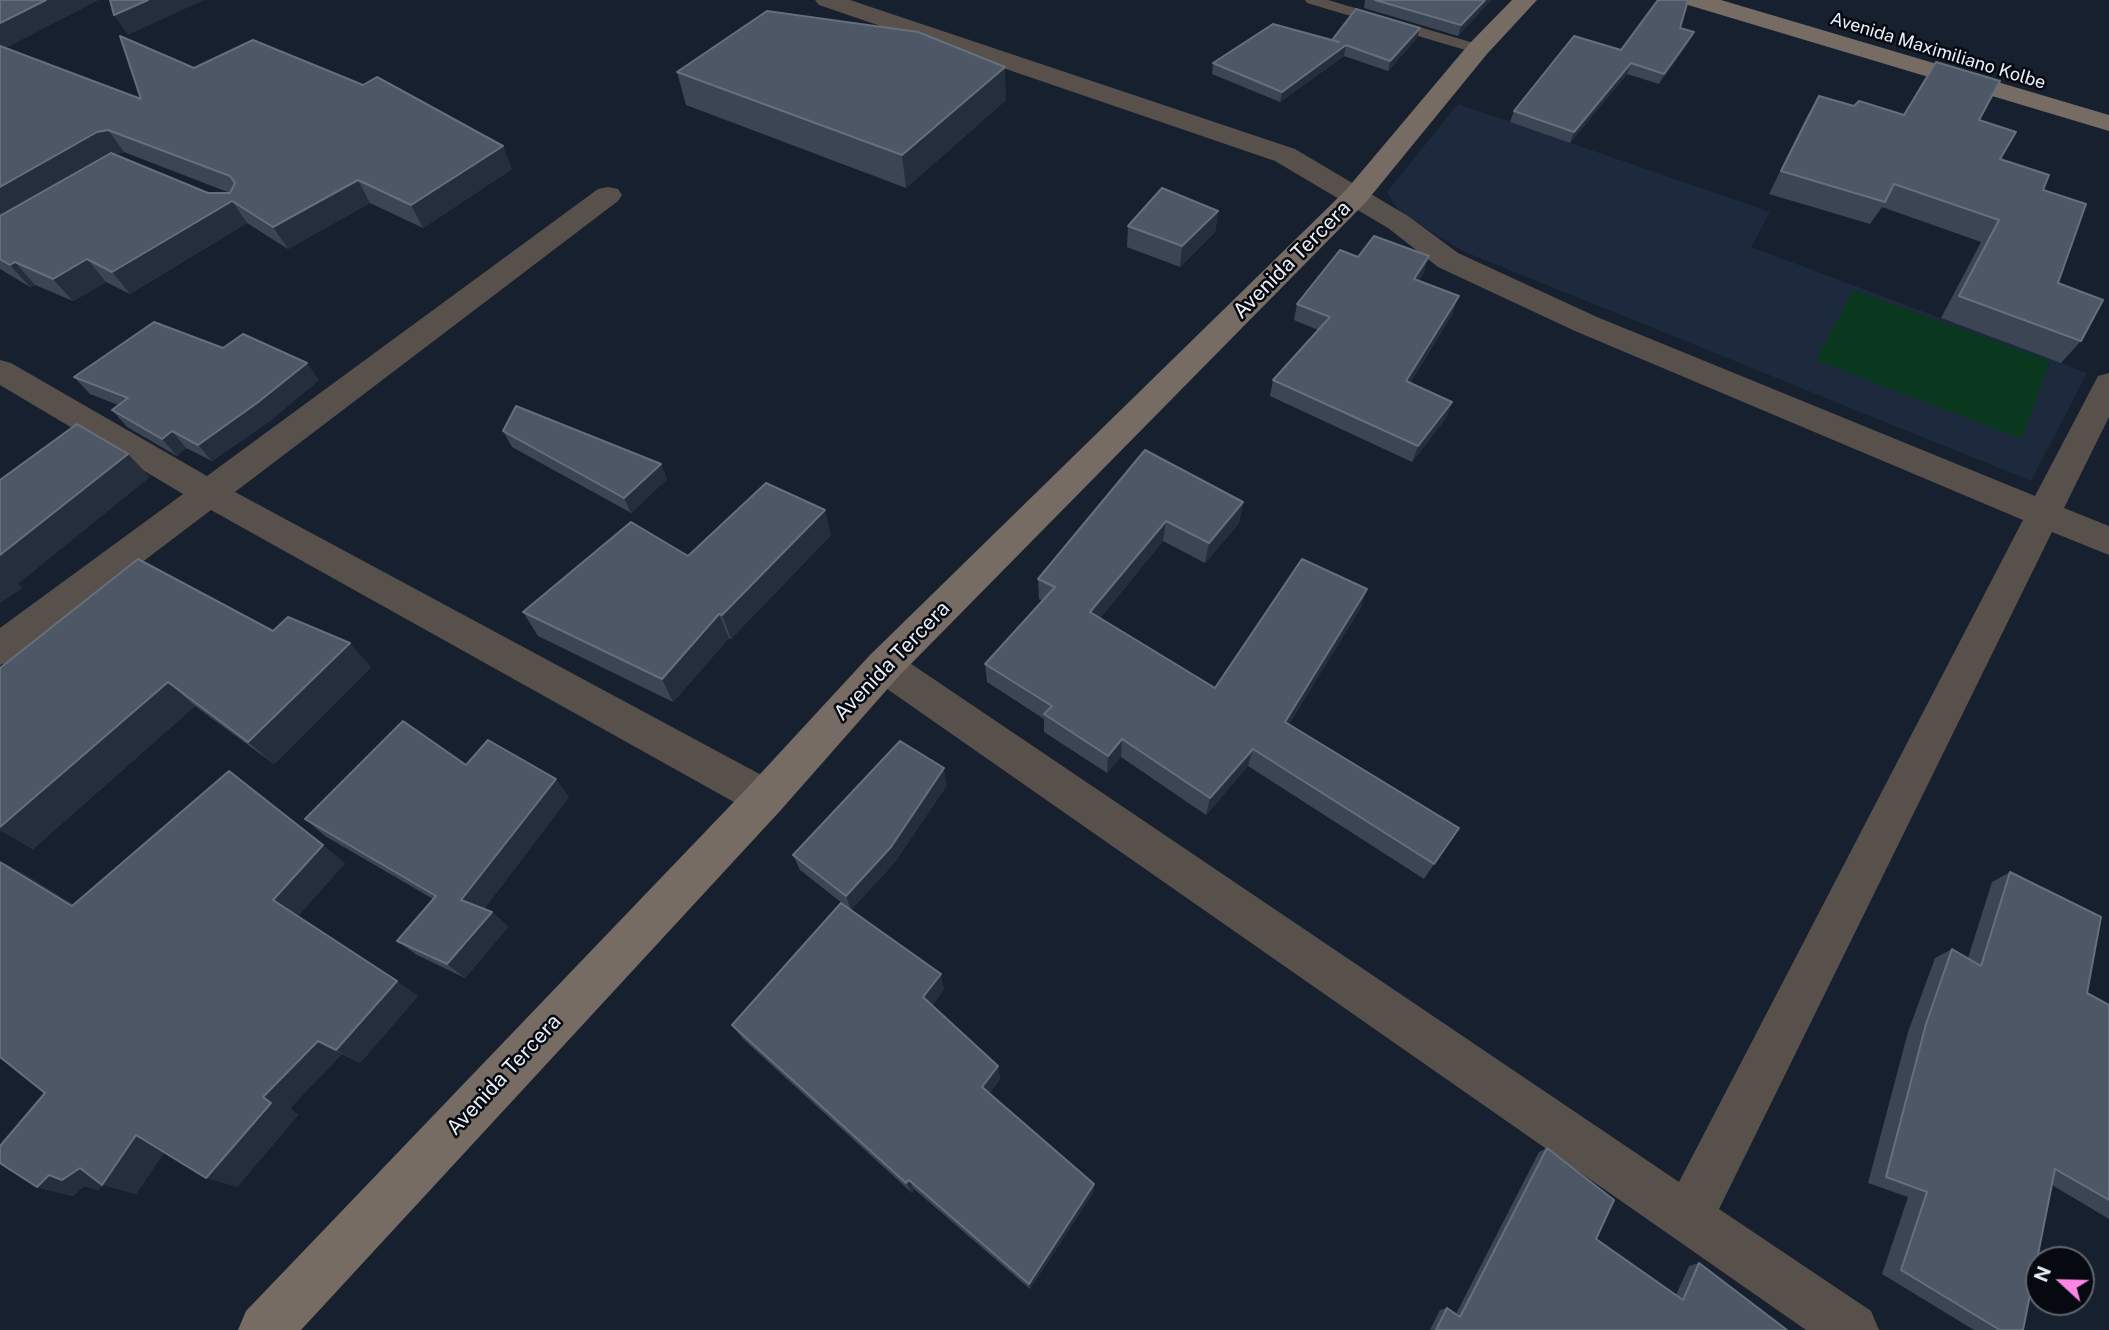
<!DOCTYPE html>
<style>
body{margin:0}
#map{position:relative;width:2109px;height:1330px;overflow:hidden;background:#17202e;font-family:"Public Sans",sans-serif}
canvas{display:block}
.north{position:absolute;left:2025px;top:1246px;width:70px;height:70px;box-sizing:border-box;background:#060a10;border:2px solid #61666d;border-radius:50%;rotate:292deg;font-size:19px;font-weight:700;line-height:28px;text-align:center;color:#e9eff9}
.north::after{content:'';display:block;margin:auto;width:24px;height:32px;background:#fc86e3;clip-path:polygon(50% 0,100% 100%,50% 72%,0 100%)}
</style>
<div id="map">
<canvas width="2109" height="1330"></canvas>
<div class="north">N</div>
</div>
<script>
const context = document.querySelector('canvas').getContext('2d');
context.lineJoin = 'round';
function fillPath(path, color) { context.fillStyle = color; context.fill(path, 'evenodd'); }
function stroke(path, color, width, dash) { context.strokeStyle = color; context.lineWidth = width; context.lineCap = dash ? 'butt' : 'round'; context.setLineDash(dash || []); context.stroke(path); }
function write(font, color, halo, rows, align = 'center') {
  context.font = font + ' "Public Sans",sans-serif'; context.lineWidth = 5; context.setLineDash([]); context.textBaseline = 'middle'; context.strokeStyle = halo; context.fillStyle = color; for (const [text, x, y, turn = 0] of rows) {
    context.save(); context.translate(x, y); context.rotate((+turn || 0) * Math.PI / 180); context.textAlign = isNaN(turn) ? turn : align; if (halo) context.strokeText(text, 0, 0); context.fillText(text, 0, 0); context.restore();
  }
}
const built = new Path2D(`
 M1458,104L1770,212L1751,247L2087,373L2031,481L1463,251L1399,212L1387,192Z`);
const green = new Path2D(`
 M1853,290L2050,361L2021,439L1816,360Z`);
const lane = new Path2D(`
 M1305,0H1328L1484,46L1486,49L1478,54L1472,52L1307,3Z`);
const street = new Path2D(`
 M815,0H850L1295,149L1408,216L1458,253L1597,317L2035,496L2098,376L2109,373V417L2064,508L2109,526V555L2052,532L1719,1209L1871,1311L1879,1330H1806L870,677L865,666L870,655L884,650L898,655L1679,1182L2023,520L1575,331L1438,267L1388,228L1275,161L819,5Z
 M608,187L618,189L622,195L618,201L235,492L780,785L786,798L780,811L765,817L750,811L211,510L13,660L0,665V628L183,494L0,385V360L11,363L207,476L598,189Z`);
const secondary = new Path2D(`
 M1512,0H1537L1487,54L1366,202L898,677L780,811L301,1330H238L246,1311L750,785L870,655L1346,190L1469,44Z
 M1684,0H1721L2109,115V131L1688,5Z`);
const wall = new Path2D(`
 M0,0L5,48L141,99L194,68L512,169L423,228L370,203L288,249L247,223L130,294L106,282L73,301L35,285L30,287L0,269ZM124,152L230,193H208L114,155Z
 M1365,0H1491L1458,36L1364,8Z
 M1680,28L1694,32L1689,42L1659,84L1627,74L1570,143L1510,122L1514,111L1621,50Z
 M1417,38L1388,71L1344,56L1280,102L1212,74L1213,63L1332,40Z
 M677,72L1006,100L906,188L686,105Z
 M1819,96L1854,106L1903,114L1979,120L2000,159L2043,190L2058,283L2081,341L2061,363L1941,318L1981,242L1882,207L1870,224L1769,194L1806,118Z
 M1218,211L1215,232L1180,267L1127,247L1128,226Z
 M1358,257L1424,273L1418,281L1453,313L1410,383L1452,402L1446,418L1412,462L1270,396L1273,380L1318,330L1294,320L1297,304Z
 M223,348L319,380L271,420L212,461L186,448L177,456L127,427L112,410L118,405L90,394L74,377Z
 M503,431L661,464L667,479L631,513L512,447Z
 M1145,450L1243,502L1239,523L1205,563L1163,541L1100,618L1215,688L1367,589L1360,609L1289,724L1459,828L1424,879L1248,766L1206,815L1121,757L1107,773L1044,732V719L987,682L985,664L1042,601L1039,599L1038,579Z
 M831,535L731,639L729,638L673,702L538,636L523,612L688,556Z
 M273,631L371,667L274,764L195,706L33,849L0,830V668Z
 M466,765L569,797L484,909L492,912L508,927L465,978L417,955L397,941L433,899L325,836L305,819Z
 M947,785L895,862L851,910L800,870L793,855Z
 M345,863L298,916L418,996L360,1063L342,1054L290,1108L298,1115L237,1187L164,1152L136,1194L104,1185L98,1190L84,1186L73,1196L37,1187L45,1093L21,872L74,905Z
 M2010,872L2087,993L2109,1005V1219L2052,1185L2023,1330H1974L1882,1274L1908,1197L1868,1183L1908,1032L1935,958L1952,949L1968,958L1992,882Z
 M944,989L932,1006L998,1066L1000,1079L989,1094L1094,1184L1093,1193L1030,1289L914,1189L912,1193L743,1039L732,1025Z
 M1547,1148L1596,1239L1676,1295L1689,1266L1699,1263L1787,1330H1430L1440,1310L1447,1308L1456,1314L1539,1152Z`);
const shadedWall = new Path2D(`
 M46,0H99L0,51V23Z
 M148,0H204L128,35L114,15Z
 M1485,0H1491L1458,36L1461,25Z
 M1420,28L1417,38L1388,71L1390,61Z
 M1694,32L1689,42L1659,84L1664,74Z
 M1346,45L1344,56L1280,102L1282,92Z
 M1631,63L1627,74L1570,143L1574,132Z
 M1005,67L1006,100L906,188L902,155Z
 M108,130L124,152L114,155L0,220V187L97,132Z
 M503,146L512,169L423,228L411,205Z
 M358,180L370,203L288,249L273,227Z
 M232,201L247,223L130,294L112,272Z
 M1218,211L1215,232L1180,267L1182,246Z
 M1429,256L1424,273L1409,296L1414,279Z
 M87,259L106,282L73,301L53,279Z
 M15,262L35,285L30,287L10,265Z
 M1459,296L1453,313L1401,397L1406,381Z
 M307,363L319,380L271,420L212,461L198,445Z
 M1452,402L1446,418L1412,462L1418,446Z
 M172,431L186,448L177,456L162,439Z
 M128,454L150,477L18,584L23,588L0,603V555Z
 M661,464L667,479L631,513L624,498Z
 M1243,502L1239,523L1205,563L1209,543Z
 M825,510L831,535L731,639L722,615Z
 M1166,521L1163,541L1089,631L1090,612Z
 M1367,589L1360,609L1280,739L1285,722Z
 M719,614L729,638L673,702L662,679Z
 M350,643L371,667L274,764L248,742Z
 M168,682L195,706L33,849L0,830V827Z
 M1122,739L1121,757L1107,773L1108,756Z
 M1253,749L1248,766L1206,815L1210,798Z
 M944,768L947,785L895,862L851,910L846,896Z
 M556,779L569,797L479,916L461,900Z
 M323,845L345,863L297,917L273,900Z
 M0,861L21,872L103,923L72,906Z
 M492,912L508,927L465,978L447,964Z
 M941,974L944,989L928,1012L923,997Z
 M397,981L418,996L360,1063L336,1050Z
 M318,1041L342,1054L290,1108L298,1115L237,1187L206,1178L263,1097Z
 M998,1066L1000,1079L984,1100L982,1087Z
 M136,1135L169,1146L136,1194L104,1185L98,1190L84,1186L73,1196L37,1187L49,1175L80,1168Z
 M909,1180L914,1189L912,1193L906,1183Z
 M1094,1184L1093,1193L1030,1289L1029,1284Z`);
const building = new Path2D(`
 M0,0H46L0,23Z
 M110,0H148L114,15Z
 M1375,0H1485L1461,25Z
 M1658,0H1688L1680,28L1694,32L1664,74L1631,63L1574,132L1514,111L1574,36L1621,50Z
 M1356,9L1420,28L1390,61L1346,45L1282,92L1213,63L1273,24L1339,42L1332,40Z
 M767,11L918,32L1005,67L902,155L677,72Z
 M120,36L194,68L253,40L363,85L377,77L503,146L411,205L358,180L273,227L232,201L112,272L87,259L53,279L15,262L10,265L0,259V216L111,153L208,193H230L235,183L230,176L108,130L97,132L0,187V46L141,99Z
 M1936,62L2000,81L1979,120L2016,132L2000,159L2049,175L2043,190L2086,204L2058,283L2103,300L2081,341L1959,296L1999,220L1894,184L1885,202L1781,171L1819,96L1854,106L1859,101L1904,115Z
 M1162,188L1218,211L1182,246L1128,226Z
 M1374,236L1429,256L1414,279L1459,296L1406,381L1452,402L1418,446L1273,380L1330,317L1297,304L1340,250L1358,257Z
 M154,322L223,348L243,334L307,363L257,403L198,445L172,431L162,439L112,410L128,398L74,377Z
 M516,406L661,464L624,498L503,431Z
 M77,424L128,454L0,555V480Z
 M1145,450L1243,502L1209,543L1166,521L1090,612L1215,688L1302,559L1367,589L1285,722L1459,828L1434,864L1253,749L1210,798L1122,739L1108,756L1044,714L1052,706L985,664L1055,587L1038,579Z
 M766,483L825,510L722,615L719,614L662,679L523,612L631,522L688,556Z
 M138,559L273,631L288,617L350,643L248,742L168,682L0,827V668Z
 M403,721L466,765L488,740L556,779L461,900L492,912L447,964L397,941L436,896L305,819Z
 M900,741L944,768L891,847L846,896L793,855Z
 M229,771L323,845L273,900L397,981L336,1050L318,1041L263,1097L271,1103L206,1178L136,1135L102,1185L80,1168L62,1180L49,1175L37,1187L0,1163V1146L45,1093L0,1057V862L72,906Z
 M2010,872L2101,917L2087,993L2109,1005V1200L2055,1169L2023,1330H2000L1901,1270L1927,1192L1886,1177L1926,1024L1952,949L1981,966Z
 M841,903L941,974L923,997L998,1066L982,1087L1094,1184L1029,1284L909,1180L906,1183L732,1025Z
 M1547,1148L1614,1200L1596,1239L1683,1300L1699,1263L1787,1330H1436L1447,1308L1460,1317Z`);
const farStreetnames = [
 ["Avenida Maximiliano Kolbe",1938,51,17]
];
const streetNames = [
 ["Avenida Tercera",1292,260,-45],
 ["Avenida Tercera",892,661,-46],
 ["Avenida Tercera",504,1075,-47]
];
fillPath(built, '#1d2a3d');
fillPath(green, '#09381e');
fillPath(lane, '#58514b');
fillPath(street, '#58514b');
fillPath(secondary, '#776c63');
fillPath(wall, '#3b4553');
fillPath(shadedWall, '#252e3d');
fillPath(building, '#4e5765');
stroke(building, '#666f7c', 2);
write('18px', '#e9eff9', '#060a10', farStreetnames);
write('21px', '#e9eff9', '#060a10', streetNames);
</script>
